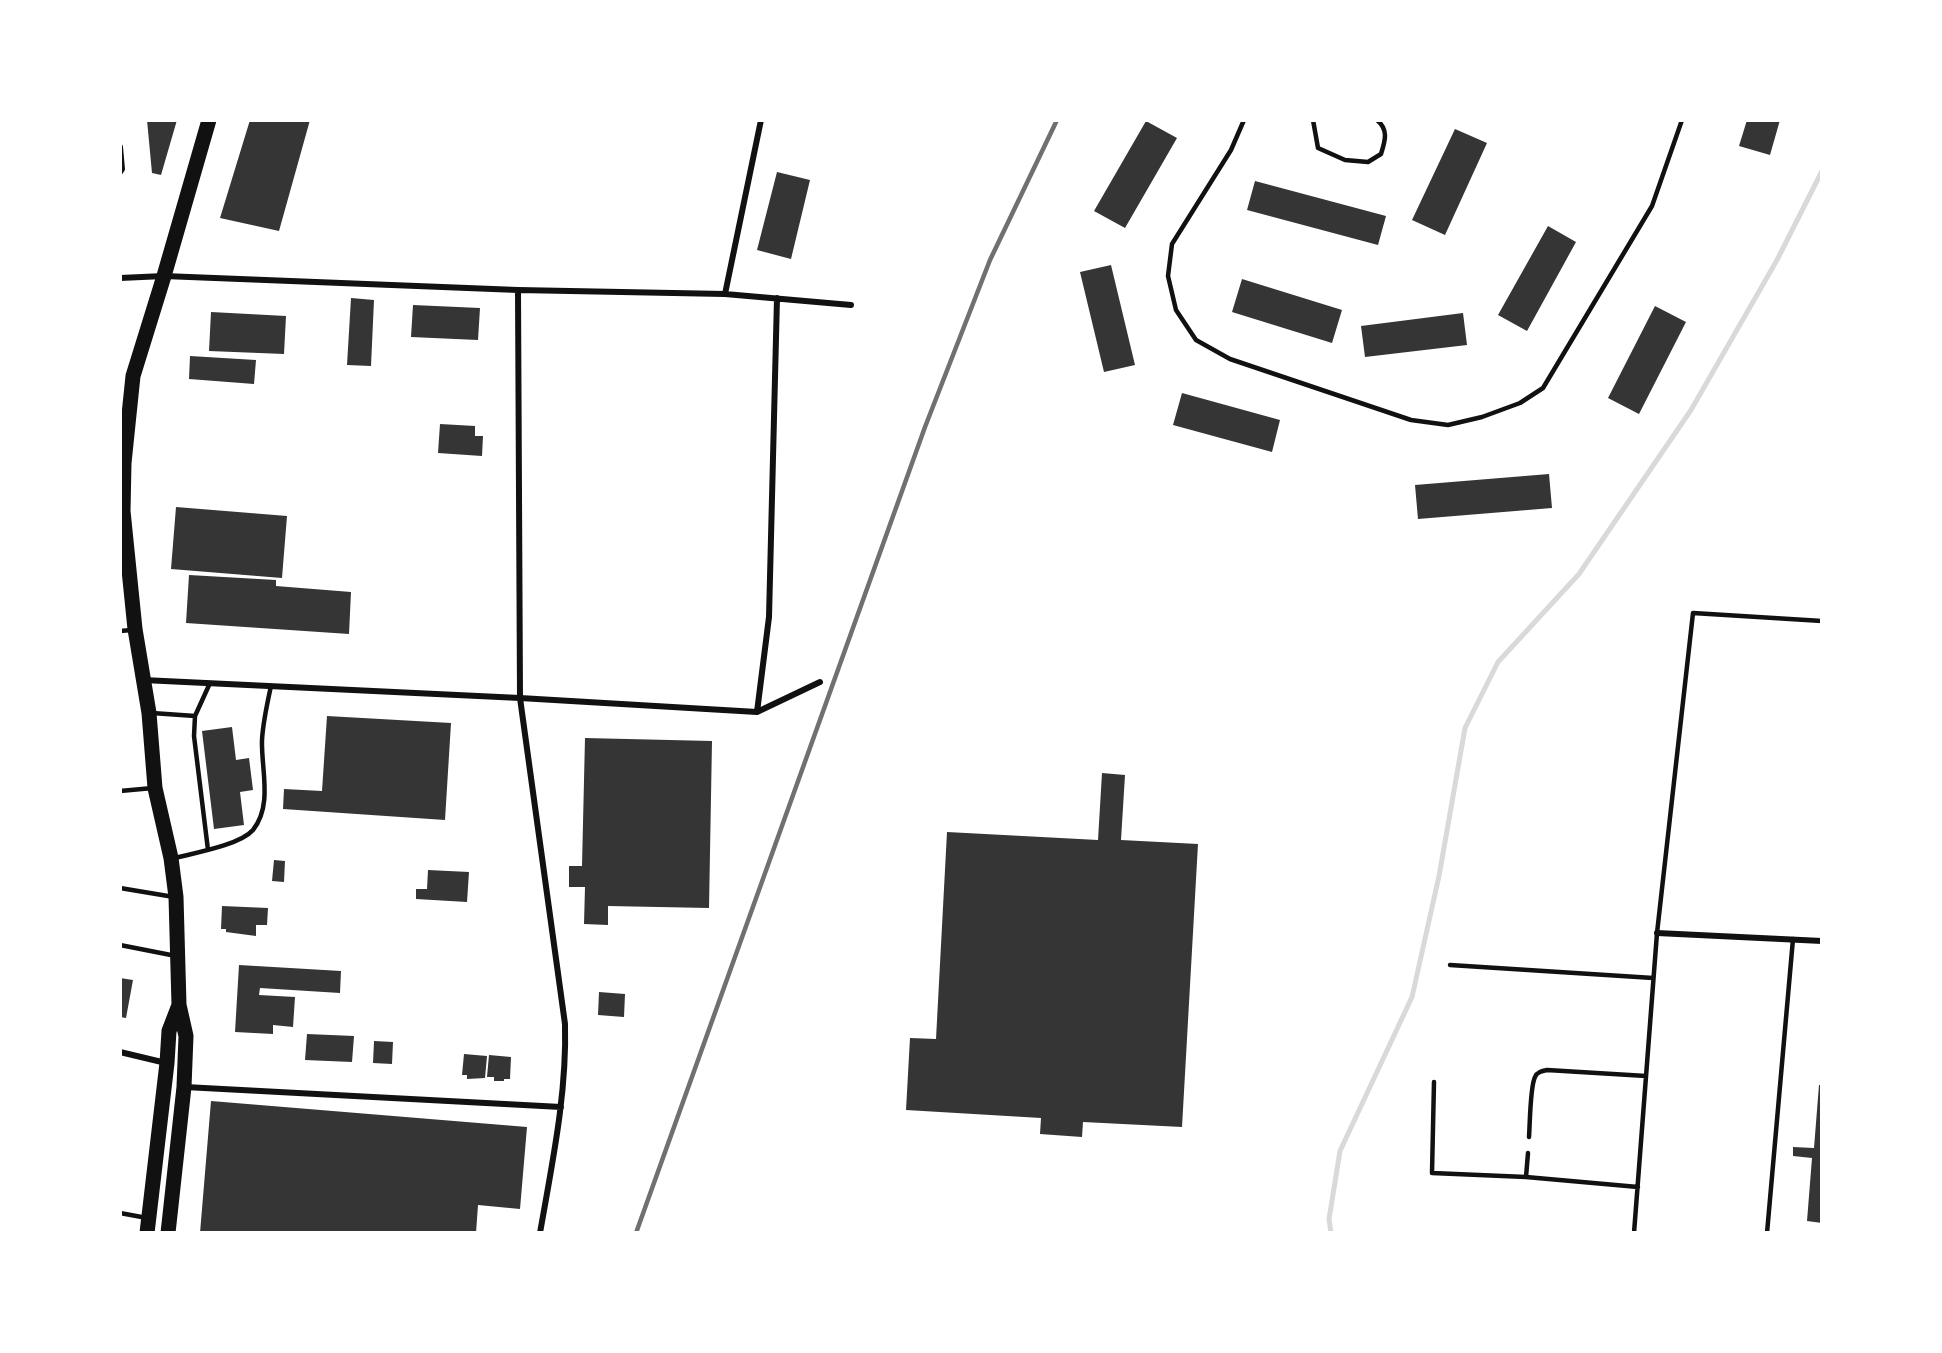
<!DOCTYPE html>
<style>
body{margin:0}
#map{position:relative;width:1942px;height:1353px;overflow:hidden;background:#fff;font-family:Inter,sans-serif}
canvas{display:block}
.frame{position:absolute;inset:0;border:122px solid #fff;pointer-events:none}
</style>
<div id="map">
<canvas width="1942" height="1353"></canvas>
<div class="frame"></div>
</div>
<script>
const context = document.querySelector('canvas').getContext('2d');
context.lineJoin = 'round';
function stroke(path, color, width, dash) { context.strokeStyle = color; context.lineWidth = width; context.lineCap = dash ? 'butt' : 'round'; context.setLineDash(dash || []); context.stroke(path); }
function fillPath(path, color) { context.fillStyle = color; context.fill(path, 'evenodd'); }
const stream = new Path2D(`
 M1331,1233L1329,1219L1340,1151L1412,997L1439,876L1465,728L1498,662L1579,574L1691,410L1777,260L1822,171`);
const building = new Path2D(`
 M147,120H177L161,175L152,173Z
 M250,120H310L279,231L220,218Z
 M1747,120H1780L1770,155L1739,146Z
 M1146,121L1177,138L1125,228L1094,211Z
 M1455,129L1487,143L1445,235L1412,220Z
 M777,172L810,180L791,259L757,250Z
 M1255,181L1386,216L1378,245L1247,210Z
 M1548,226L1576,242L1527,331L1498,315Z
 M1111,265L1135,365L1104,372L1080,272Z
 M1242,279L1342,310L1332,343L1232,312Z
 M351,298L374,300L371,366L347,365Z
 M413,305L480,308L478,340L411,337Z
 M1655,306L1686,322L1639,414L1608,398Z
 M211,312L286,316L284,354L209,351Z
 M1463,313L1467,345L1365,357L1361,326Z
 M190,356L256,360L254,384L189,379Z
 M1182,393L1280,420L1272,452L1173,425Z
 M440,424L475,426V436H483L482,456L438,453Z
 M1549,474L1552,508L1418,519L1415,485Z
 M176,507L287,516L282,578L171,569Z
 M189,575L276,580V586L351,592L349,634L186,623Z
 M327,716L451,723L445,820L283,809L284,789L322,791Z
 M232,727L236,760L249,758L253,790L240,792L244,825L214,829L202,731Z
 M585,738L712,741L709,908L608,906V925L584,924L585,887H569V866H582Z
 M1102,773L1125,775L1121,840L1198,844L1182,1127L1083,1122L1082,1137L1040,1134L1041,1118L906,1110L910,1038L936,1039L947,832L1098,840Z
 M274,860L285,861L284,882L272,881Z
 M428,870L469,872L467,902L416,899V889H427Z
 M222,906L268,908L267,925H256V936L226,932V929H221Z
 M239,965L341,971L340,993L260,988L259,995L295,997L293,1027L273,1025V1034L235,1032Z
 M120,978L133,980L126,1018L120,1017Z
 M599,992L625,994L624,1017L598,1015Z
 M307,1034L354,1036L352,1062L305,1060Z
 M374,1041L393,1042L392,1064L373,1063Z
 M464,1054L487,1056L485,1078L467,1079V1075H462Z
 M489,1055L511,1057L510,1079H504V1081H494V1077H487Z
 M1819,1085H1822V1223L1807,1221L1812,1158L1793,1156V1147L1814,1148Z
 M211,1101L527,1127L520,1209L478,1205L476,1233H200Z`);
const service = new Path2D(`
 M1244,120L1231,150L1172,244L1168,276L1176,310L1196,340L1230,359L1411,420L1448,425L1482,417L1520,403L1543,388L1652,206L1682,120
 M1313,120L1318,148L1345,160L1368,162L1381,154C1385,141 1389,130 1377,120
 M120,631L132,630
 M152,713L195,716
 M120,791L153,788
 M208,850L194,736L195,716L210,683
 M175,858C194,853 240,845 253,830C273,805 261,769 262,740C263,722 267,704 271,686
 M120,888L174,897
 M120,945L176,956
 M1450,965L1653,978
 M1434,1082L1432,1173L1526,1177L1638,1187
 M1529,1137C1530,1124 1530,1087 1535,1077C1537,1072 1542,1071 1547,1070L1646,1076
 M1526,1177L1528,1153
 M120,1213L147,1218
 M1634,1233L1657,933L1693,613L1822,621
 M1767,1233L1793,939`);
const minor = new Path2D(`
 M120,147L122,169L120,172
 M120,278L164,276L518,290L725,294L851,305
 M518,290L520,698L565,1024C567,1094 552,1164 540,1233
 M725,294L761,120
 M143,680L520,698L757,712L820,682
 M757,712L769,617L777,298
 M1657,933L1822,941
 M120,1052L166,1063
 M185,1087L561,1107`);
const primary = new Path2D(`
 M147,1233L167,1063L169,1031L179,1005
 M168,1233L184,1087L186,1036L179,1005L176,897L171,858L155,788L149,713L135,629L123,511L124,463L133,376L164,276L209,120`);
const rail = new Path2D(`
 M636,1233L925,427L990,260L1057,120`);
stroke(stream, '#d9d9d9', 5);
fillPath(building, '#353535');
stroke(service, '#111', 4.5);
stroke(minor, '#111', 6);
stroke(primary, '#111', 15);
stroke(rail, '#707070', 4.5);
</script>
